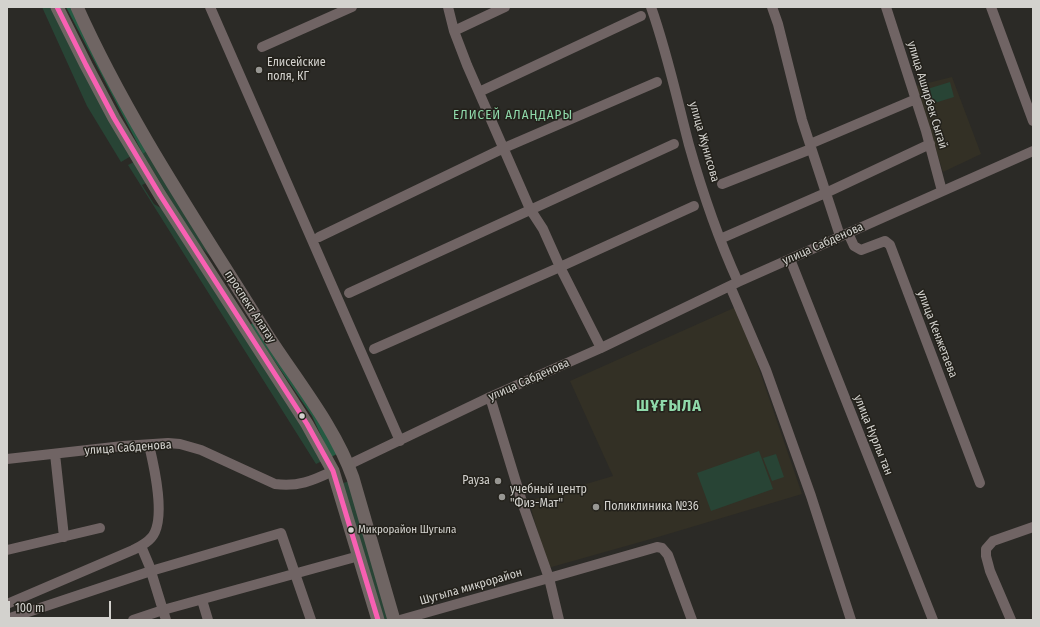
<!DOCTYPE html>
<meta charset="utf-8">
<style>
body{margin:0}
#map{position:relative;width:1040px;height:627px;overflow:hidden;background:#2b2a26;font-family:"Fira Sans Condensed",sans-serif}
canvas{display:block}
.frame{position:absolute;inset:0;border:8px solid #d3d2ce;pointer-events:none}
.scale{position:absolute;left:8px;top:601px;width:103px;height:18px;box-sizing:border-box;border:2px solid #d3d2ce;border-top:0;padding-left:5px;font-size:12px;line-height:14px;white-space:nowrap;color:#d3d2ce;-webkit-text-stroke:3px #23211b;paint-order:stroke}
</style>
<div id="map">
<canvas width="1040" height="627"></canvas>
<div class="frame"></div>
<div class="scale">100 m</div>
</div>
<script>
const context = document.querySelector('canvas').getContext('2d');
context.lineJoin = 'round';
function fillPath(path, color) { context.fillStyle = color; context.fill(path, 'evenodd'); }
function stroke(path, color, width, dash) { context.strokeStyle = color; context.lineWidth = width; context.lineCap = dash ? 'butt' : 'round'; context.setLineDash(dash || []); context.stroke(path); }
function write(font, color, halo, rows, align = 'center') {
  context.font = font + ' "Fira Sans Condensed",sans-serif'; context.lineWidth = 3; context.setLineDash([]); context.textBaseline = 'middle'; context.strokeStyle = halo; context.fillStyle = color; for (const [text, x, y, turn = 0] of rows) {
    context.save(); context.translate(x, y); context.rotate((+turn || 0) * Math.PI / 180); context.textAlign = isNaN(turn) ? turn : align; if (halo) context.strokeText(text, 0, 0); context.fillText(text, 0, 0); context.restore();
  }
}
const built = new Path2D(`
 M952,77L981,154L943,172L916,86Z
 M736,307L739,311L802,494L658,537L548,568L529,501L613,476L570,381Z`);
const green = new Path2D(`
 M42,7H54L131,156L121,162L87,106Z
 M950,82L954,97L928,105L924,90Z
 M147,151L211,257L196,242L143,154Z
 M136,161L146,183L142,185L154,204L164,210L306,432L322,461L316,464L128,165Z
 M759,451L773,489L711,511L697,473Z
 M776,454L784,477L772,481L763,458Z
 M349,481L389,620H382L341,484Z`);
const forest = new Path2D(`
 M66,7H73L147,151L143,154Z
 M254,322L317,414L337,454L331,457L312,416L250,325Z`);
const minor = new Path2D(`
 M210,7L400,441
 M448,7L454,31L467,65L530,209L543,229L560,267L601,348
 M651,7C667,52 677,99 689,145C702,191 718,238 738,282
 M772,7L778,24L802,120L840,236
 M886,7L926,131L942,191
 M991,7L1033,121
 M454,31L505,7
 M262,47L352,7
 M479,92L641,16
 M810,144L916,99
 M722,184L811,149
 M848,233L854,246L861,250L885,241L890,245L980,483
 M319,237L504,148L657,82
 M720,239L830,191L930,144
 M790,259L933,620
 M730,286L766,370L811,496L851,620
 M349,293L674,144
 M374,349L560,267L694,206
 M55,454L64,537
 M7,459L123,446L168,443L180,444L201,450L275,484C298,487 312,481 333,471
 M348,465L490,397L601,348L738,282L1033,151
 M141,546L149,565L166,620
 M7,550L100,528
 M202,600L208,620
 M7,604L133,550C139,547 146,544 151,538C167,521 154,466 149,445
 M7,619L151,571L281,533L311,620
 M133,620L163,610L359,556
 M400,620L549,578L523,505L490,397
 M559,620L549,578L657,547L662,548L668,555L692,620
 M1011,620L990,571L986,556V549L993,541L1033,527`);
const major = new Path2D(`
 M57,7L86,65L114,118L160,195L307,424L333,471L378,620
 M77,7C129,123 201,228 268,336C297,381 335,427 353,478L394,620`);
const bus1 = new Path2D(`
 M57,7L86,65L114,118L160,195L307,424L333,471L378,620`);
const markers = [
 [259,70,4,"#989793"],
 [302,416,3.5,"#d3d2ce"],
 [498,481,4,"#989793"],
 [502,497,4,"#989793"],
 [596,507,4,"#989793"],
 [351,530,3.5,"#d3d2ce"]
];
const busNames = [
 ["Микрорайон Шугыла",358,530]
];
const poiNames = [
 ["Елисейские",267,63],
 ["поля, КГ",267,77],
 ["Рауза",490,481,"right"],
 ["учебный центр",510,490],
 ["\"Физ-Мат\"",510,504],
 ["Поликлиника №36",604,507]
];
const streetNames = [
 ["улица Аширбек Сыгай",927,95,73],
 ["улица Жунисова",704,142,74],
 ["улица Сабденова",823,244,-24],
 ["проспект Алатау",250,307,57],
 ["улица Кенжетаева",937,334,69],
 ["улица Сабденова",529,380,-24],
 ["улица Нурлы тан",873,435,68],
 ["улица Сабденова",128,448,-4],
 ["Шугыла микрорайон",471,587,-16]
];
const neighbourhoodNames = [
 ["ЕЛИСЕЙ АЛАҢДАРЫ",513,115]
];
const districtNames = [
 ["ШҰҒЫЛА",669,407]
];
fillPath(built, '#333025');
fillPath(green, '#284435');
fillPath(forest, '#255a42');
stroke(minor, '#706464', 10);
stroke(major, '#6f6563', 13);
stroke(bus1, '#f860b3', 5);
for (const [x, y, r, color] of markers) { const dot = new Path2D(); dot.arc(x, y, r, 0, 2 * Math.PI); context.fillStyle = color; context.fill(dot); stroke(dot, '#23211b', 1.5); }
write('11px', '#d3d2ce', '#23211b', busNames, 'left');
write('12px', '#d3d2ce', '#23211b', poiNames, 'left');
write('12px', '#d3d2ce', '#23211b', streetNames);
context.letterSpacing = '1px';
write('13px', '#8fd9aa', '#23211b', neighbourhoodNames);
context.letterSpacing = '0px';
context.letterSpacing = '1px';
write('bold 16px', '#8fd9aa', '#23211b', districtNames);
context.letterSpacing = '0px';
</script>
